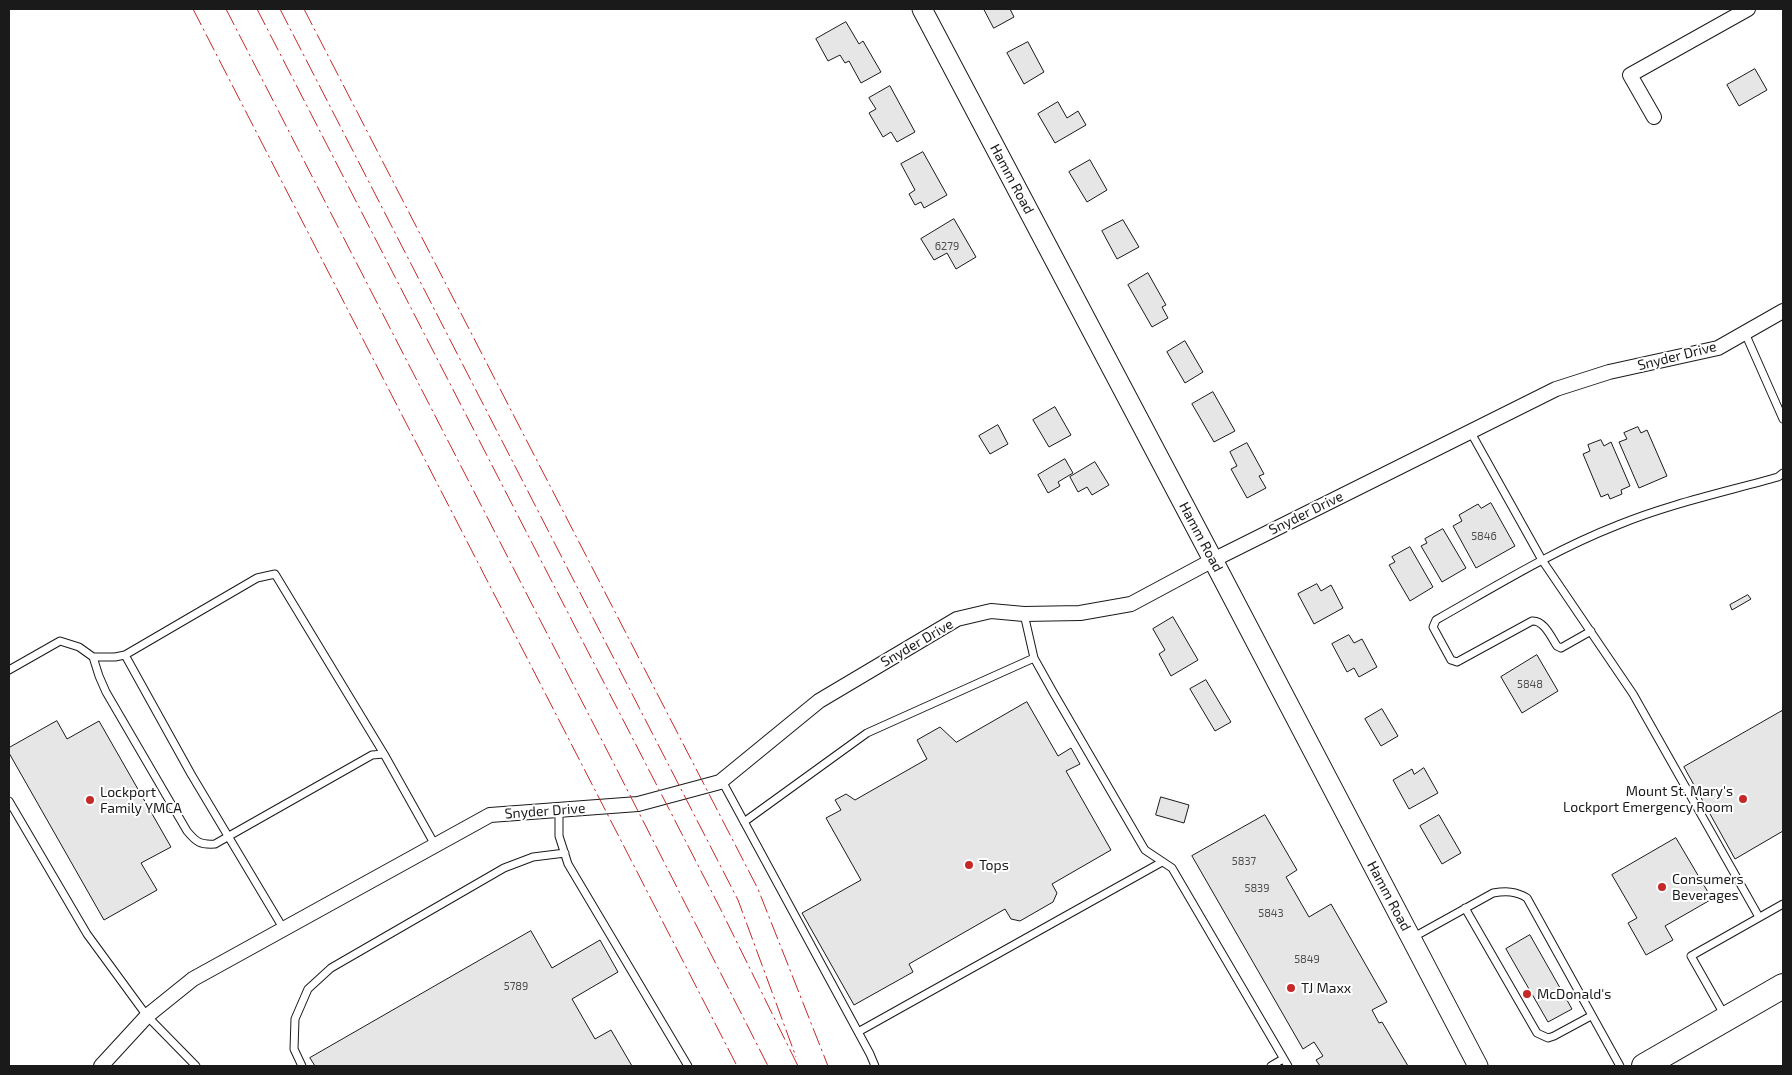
<!DOCTYPE html>
<style>
body{margin:0}
#map{position:relative;width:1792px;height:1075px;overflow:hidden;background:#fff;font-family:"Exo 2",sans-serif}
canvas{display:block}
.frame{position:absolute;inset:0;border:10px solid #1a1a1a;pointer-events:none}
</style>
<div id="map">
<canvas width="1792" height="1075"></canvas>
<div class="frame"></div>
</div>
<script>
const context = document.querySelector('canvas').getContext('2d');
context.lineJoin = 'round';
function fillPath(path, color) { context.fillStyle = color; context.fill(path, 'evenodd'); }
function stroke(path, color, width, dash) { context.strokeStyle = color; context.lineWidth = width; context.lineCap = dash ? 'butt' : 'round'; context.setLineDash(dash || []); context.stroke(path); }
function write(font, color, halo, rows, align = 'center') {
  context.font = font + ' "Exo 2",sans-serif'; context.lineWidth = 4; context.setLineDash([]); context.textBaseline = 'middle'; context.strokeStyle = halo; context.fillStyle = color; for (const [text, x, y, turn = 0] of rows) {
    context.save(); context.translate(x, y); context.rotate((+turn || 0) * Math.PI / 180); context.textAlign = isNaN(turn) ? turn : align; if (halo) context.strokeText(text, 0, 0); context.fillText(text, 0, 0); context.restore();
  }
}
const building = new Path2D(`
 M984,9H1010L1014,17L994,28Z
 M846,22L859,44L863,41L881,72L861,83L849,61L845,63L840,55L828,61L816,39Z
 M1028,42L1044,72L1024,84L1007,53Z
 M1755,69L1767,90L1739,106L1727,85Z
 M890,86L915,132L897,142L891,132L883,137L869,113L876,109L869,98Z
 M1058,102L1067,118L1078,111L1086,125L1055,143L1038,114Z
 M923,152L947,195L924,208L921,202L915,205L909,194L915,190L901,164Z
 M1090,160L1107,190L1087,202L1069,172Z
 M954,219L976,257L956,269L947,253L934,260L921,239Z
 M1123,220L1139,247L1117,259L1102,231Z
 M1148,273L1166,305L1162,307L1168,318L1152,327L1128,285Z
 M1185,341L1203,372L1185,383L1167,352Z
 M1213,392L1235,431L1214,442L1192,404Z
 M1055,407L1071,435L1049,447L1033,420Z
 M998,425L1008,444L990,454L979,436Z
 M1638,427L1641,433L1647,430L1667,476L1639,488L1619,442L1627,439L1624,433Z
 M1601,440L1604,446L1611,442L1630,486L1621,490L1622,494L1610,499L1608,494L1601,497L1583,454L1590,451L1588,445Z
 M1247,443L1264,474L1259,476L1266,488L1247,498L1231,469L1237,466L1230,452Z
 M1065,459L1073,473L1058,482L1060,486L1048,493L1038,475Z
 M1095,462L1109,485L1092,495L1087,487L1078,492L1070,477Z
 M1491,503L1515,546L1476,568L1453,526L1462,521L1459,515L1478,504L1481,508Z
 M1443,529L1466,568L1442,582L1421,546L1427,543L1425,539Z
 M1410,547L1433,587L1410,601L1389,565L1395,562L1392,557Z
 M1317,584L1321,591L1331,585L1343,608L1314,624L1298,594Z
 M1748,595L1751,599L1732,610L1730,605Z
 M1173,617L1198,660L1171,676L1159,654L1165,650L1153,629Z
 M1349,635L1354,643L1362,639L1377,667L1359,677L1354,668L1347,672L1332,644Z
 M1537,655L1558,691L1522,713L1501,677Z
 M1206,680L1231,722L1215,731L1190,689Z
 M1027,702L1058,756L1071,748L1080,764L1066,771L1111,850L1052,884L1057,893L1053,902L1020,921L1011,919L1005,909L909,964L913,972L854,1005L802,913L861,880L826,818L841,810L835,800L846,794L855,800L927,759L917,740L940,727L956,742Z
 M1382,709L1398,736L1381,746L1365,719Z
 M1782,711L1783,714V831L1735,859L1684,767Z
 M57,721L67,739L99,721L171,847L141,863L157,890L104,920L9,753V748Z
 M1424,768L1438,793L1409,809L1393,780L1412,769L1414,774Z
 M1161,797L1189,805L1184,823L1156,815Z
 M1265,815L1297,870L1286,877L1309,917L1331,904L1387,1002L1372,1010L1379,1023L1382,1022L1408,1066H1320L1316,1060L1323,1056L1314,1042L1303,1049L1192,856Z
 M1439,815L1461,853L1442,864L1420,826Z
 M1676,838L1712,899L1665,926L1673,940L1646,955L1628,923L1637,918L1612,875Z
 M531,931L552,968L600,940L618,972L572,999L595,1039L611,1030L632,1066H315L310,1058Z
 M1530,935L1572,1009L1548,1022L1506,949Z`);
const lane = new Path2D(`
 M1745,333L1783,419
 M1470,431L1542,560L1633,694L1759,917
 M1024,614L1034,658L1053,692L1145,850L1172,868L1288,1066
 M1591,631L1561,648L1557,646C1551,637 1544,620 1532,621L1457,662L1451,660L1433,627L1436,620C1496,586 1554,550 1618,525C1669,504 1725,492 1778,477L1783,473
 M125,655L257,578L275,574L384,754
 M93,657L99,676L106,692L187,831C196,842 200,845 215,844L372,755L384,754L435,845
 M9,670L60,641L79,647L93,657H115L125,655L191,774L283,928
 M722,781L870,1054L875,1066
 M9,801L87,934L147,1016L196,1066
 M559,810V836L568,864L688,1066
 M744,822L867,733L1034,658
 M1465,908L1537,1033L1548,1038L1554,1036L1591,1016
 M1412,938L1493,893C1506,891 1516,891 1527,898L1620,1066
 M1725,1016L1691,956L1783,904
 M858,1032L1162,862
 M302,1066L294,1049L295,1019L308,989L331,968L504,868L533,857L565,853
 M1271,1066L1283,1059`);
const street = new Path2D(`
 M1654,117L1630,75L1748,9
 M101,1066L147,1016L193,979L490,815L638,804L720,782L819,701L957,619L991,611L1024,614L1080,613L1131,604L1213,560L1556,389L1609,372L1718,348L1783,311`);
const secondary = new Path2D(`
 M922,9L1213,560L1478,1066`);
const highway = new Path2D(`
 M1644,1066L1783,986`);
const power = new Path2D(`
 M193,9L737,1066
 M226,9L611,758L768,1066
 M257,9L720,908L798,1066
 M280,9L738,900L796,1057
 M304,9L758,889L828,1066`);
const markers = [
 [1743,799,5,"#c62828"],
 [90,800,5,"#c62828"],
 [969,865,5,"#c62828"],
 [1662,887,5,"#c62828"],
 [1291,988,5,"#c62828"],
 [1527,994,5,"#c62828"]
];
const numberNames = [
 ["6279",947,246],
 ["5846",1484,536],
 ["5848",1530,684],
 ["5837",1244,861],
 ["5839",1257,888],
 ["5843",1271,913],
 ["5849",1307,959],
 ["5789",516,986]
];
const streetNames = [
 ["Hamm Road",1012,179,62],
 ["Snyder Drive",1677,356,-14],
 ["Snyder Drive",1306,513,-26],
 ["Hamm Road",1201,537,62],
 ["Snyder Drive",917,643,-30],
 ["Snyder Drive",545,811,-4],
 ["Hamm Road",1389,896,62]
];
const poiNames = [
 ["Mount St. Mary's",1733,791,"right"],
 ["Lockport Emergency Room",1733,807,"right"],
 ["Lockport",100,792],
 ["Family YMCA",100,808],
 ["Tops",979,865],
 ["Consumers",1672,879],
 ["Beverages",1672,895],
 ["TJ Maxx",1301,988],
 ["McDonald's",1537,994]
];
fillPath(building, '#e6e6e6');
stroke(building, '#1a1a1a', 1);
stroke(lane, '#1a1a1a', 9);
stroke(street, '#1a1a1a', 16);
stroke(secondary, '#1a1a1a', 21);
stroke(highway, '#1a1a1a', 26);
stroke(lane, '#fff', 7);
stroke(street, '#fff', 14);
stroke(secondary, '#fff', 19);
stroke(highway, '#fff', 24);
stroke(power, '#c62828', 1, [18, 4, 2.5, 4]);
for (const [x, y, r, color] of markers) { const dot = new Path2D(); dot.arc(x, y, r, 0, 2 * Math.PI); context.fillStyle = color; context.fill(dot); stroke(dot, '#fff', 2); }
write('11px', '#4d4d4d', null, numberNames);
write('14px', '#1a1a1a', '#fff', streetNames);
write('14px', '#1a1a1a', '#fff', poiNames, 'left');
</script>
